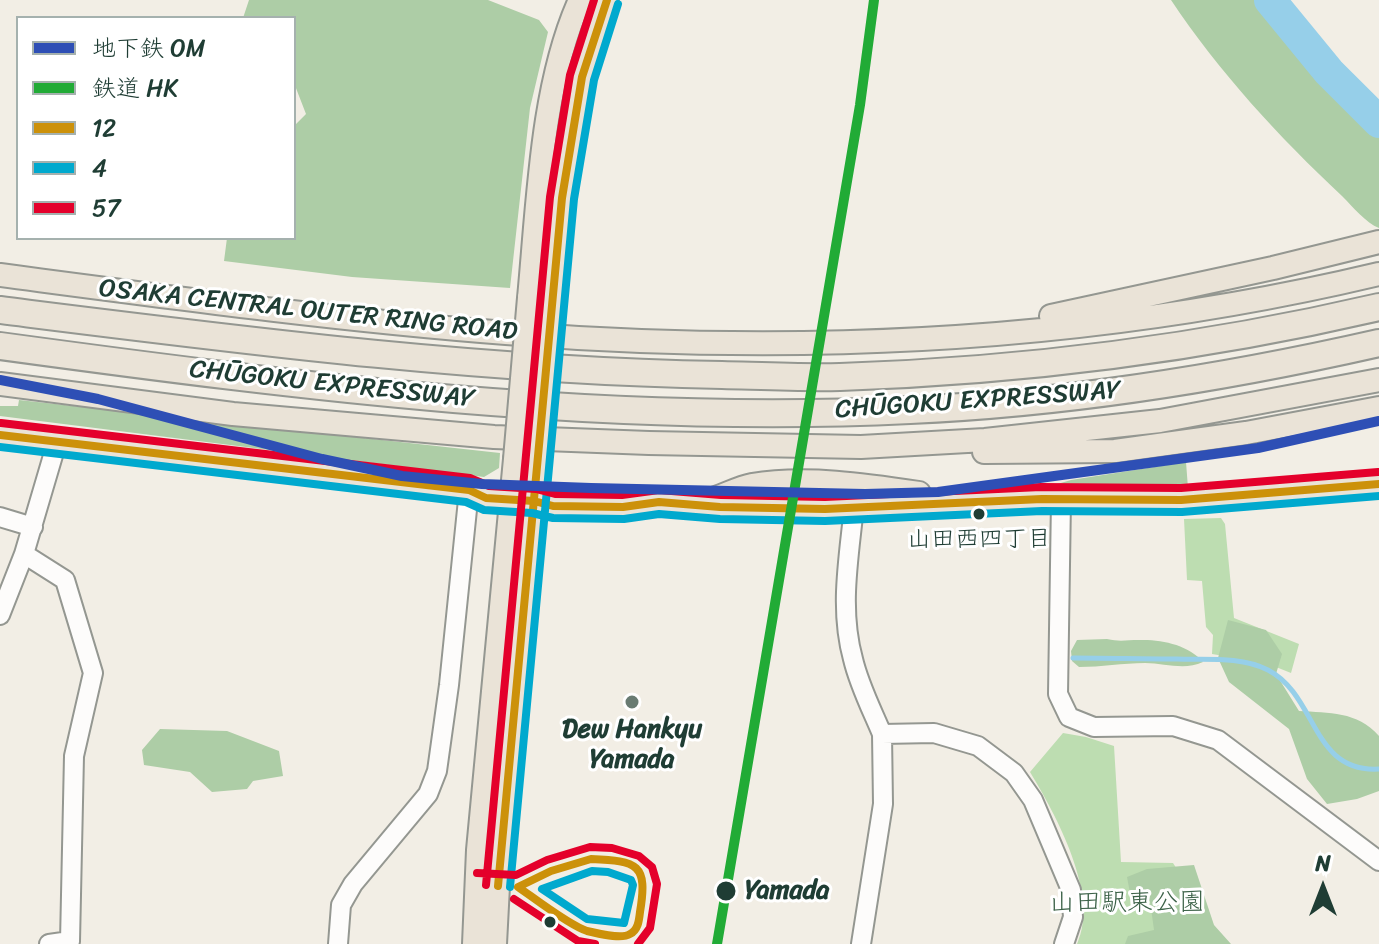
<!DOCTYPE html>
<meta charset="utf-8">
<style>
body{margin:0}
#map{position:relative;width:1379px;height:944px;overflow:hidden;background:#f2eee5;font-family:Sriracha,"Klee One",sans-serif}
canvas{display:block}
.legend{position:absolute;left:16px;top:16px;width:280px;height:224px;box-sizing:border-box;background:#fff;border:2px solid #a5b1ae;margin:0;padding:10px 14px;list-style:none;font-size:24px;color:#1f3d34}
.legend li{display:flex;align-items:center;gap:16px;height:40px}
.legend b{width:40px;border:2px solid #a5b1ae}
.north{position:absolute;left:1283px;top:848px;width:80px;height:80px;-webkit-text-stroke:6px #fff;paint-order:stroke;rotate:0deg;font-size:22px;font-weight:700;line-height:32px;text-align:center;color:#1f3d34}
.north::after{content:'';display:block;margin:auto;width:28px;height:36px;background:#1f3d34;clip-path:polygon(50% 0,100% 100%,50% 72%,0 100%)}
</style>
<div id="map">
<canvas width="1379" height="944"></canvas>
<ul class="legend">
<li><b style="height:10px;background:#2e4fb5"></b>地下鉄 OM</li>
<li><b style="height:10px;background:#21ab36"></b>鉄道 HK</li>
<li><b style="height:10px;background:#cc910a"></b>12</li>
<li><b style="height:10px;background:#00a9ce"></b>4</li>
<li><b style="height:10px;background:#e4002b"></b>57</li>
</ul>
<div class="north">N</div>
</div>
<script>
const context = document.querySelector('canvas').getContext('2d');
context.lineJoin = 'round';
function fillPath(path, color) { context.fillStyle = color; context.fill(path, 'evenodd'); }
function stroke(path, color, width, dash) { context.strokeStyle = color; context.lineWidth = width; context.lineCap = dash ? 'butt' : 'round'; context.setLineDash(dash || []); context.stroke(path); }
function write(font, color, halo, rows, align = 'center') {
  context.font = font + ' Sriracha,"Klee One",sans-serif'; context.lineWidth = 6; context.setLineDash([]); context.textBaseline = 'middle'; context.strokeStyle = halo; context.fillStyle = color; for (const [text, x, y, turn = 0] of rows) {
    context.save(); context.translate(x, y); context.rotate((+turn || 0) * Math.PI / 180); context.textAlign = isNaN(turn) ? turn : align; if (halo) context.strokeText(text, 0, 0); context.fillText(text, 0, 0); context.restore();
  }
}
const green = new Path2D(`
 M591,0H598L551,215H548L545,212L558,111L569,61Z
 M1221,518L1225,524L1234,618L1299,644L1291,673L1266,663L1212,654L1213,635L1206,627L1202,581L1187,580L1184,519Z
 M1063,733L1086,737L1114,746L1121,862L1173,863L1195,897L1182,944H1077C1100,895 1056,815 1030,772Z`);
const forest = new Path2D(`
 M249,0H488L539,20L548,32L530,108L510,288L352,277L224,261L227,238H294V126L306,114L294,83V18H243Z
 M1171,0H1258L1320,76L1379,135V228C1366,223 1353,207 1342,196C1279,137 1219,72 1171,0Z
 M19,400L500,453L499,468L484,477L0,416V406H18Z
 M1186,462L1188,488L1115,490L1054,485L1071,480Z
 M1228,620L1266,630L1282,654L1276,674L1299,711C1329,713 1357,711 1379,736V791L1357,799L1327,804L1307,779L1289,729L1229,682L1218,658Z
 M1107,639C1120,642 1126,640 1139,640C1161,639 1189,645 1203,662C1184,671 1165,663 1145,663C1123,663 1101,667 1079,667L1072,661L1071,651L1077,640Z
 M160,729L227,731L279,751L283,776L253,781L247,789L212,792L190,772L144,765L142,750Z
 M1194,865L1214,925L1231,944H1125L1128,936L1154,930L1150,901L1130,893L1127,877L1147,869Z`);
const stream = new Path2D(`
 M1073,658C1108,658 1143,659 1177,659C1206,660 1241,656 1268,670C1318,696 1311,773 1379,769`);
const river = new Path2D(`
 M1270,0L1329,72L1379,122`);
const minor = new Path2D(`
 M859,497L854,506C849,558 839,608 853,659C859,685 872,710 882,734
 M1061,500L1058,694L1069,717L1094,727L1173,726L1218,740L1379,861
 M0,517L33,527
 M24,554L65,580L93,673L74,756L70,941L49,944
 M0,615L24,554L57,442
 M338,944L341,905L353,884L428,794L437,771L449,685L469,490
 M861,944L883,804L882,734L934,733L978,746L1014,773L1033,800L1071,890L1073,917L1064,944`);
const major = new Path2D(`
 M0,275C168,297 337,320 506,333C797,356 1094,342 1379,274
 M529,298C538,204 541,86 580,0
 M553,298C563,198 568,94 607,0
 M1051,316L1273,268L1379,242
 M0,384L233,414L494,437L649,443L861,447L985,440L1160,421L1379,380
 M0,435L469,490L486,498L534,501L553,506L623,507L659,502L720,507L825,509L1042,499L1181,500L1379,484
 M984,452L1115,451L1246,433L1379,408
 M705,501C721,498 736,488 752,485C806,476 866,485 919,493
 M474,944L478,850L515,459
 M495,944L498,886L536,460`);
const highway = new Path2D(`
 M0,310C240,340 479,371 722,375C761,376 801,378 840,377C1021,371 1203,348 1379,307
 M0,346C301,387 606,425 910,410C1068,403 1225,378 1379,343`);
const majorBridge = new Path2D(`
 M515,459L529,298
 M536,460L553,298`);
const bus1 = new Path2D(`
 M0,435L469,490L486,498L534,501L553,506L623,507L659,502L720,507L825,509L1042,499L1181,500L1379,484
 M591,859C638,861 648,864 640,912C639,921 638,930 630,934C621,940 597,933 587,931C570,926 534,898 518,887L551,871Z
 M498,886L562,198L582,77L607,0`);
const bus2 = new Path2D(`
 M0,447L466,502L484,510L532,513L553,518L624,519L659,514L720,519L825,521L1042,511L1182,512L1379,496
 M592,871L608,872L631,880L633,885L624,923L587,919L542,889Z
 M510,887L574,199L594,80L618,4`);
const bus3 = new Path2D(`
 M1,423L470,478L489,486L536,489L555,494L622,495L659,490L721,495L825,497L1041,487L1181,488L1378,472
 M477,873L516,875L547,860L590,847L612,848L639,856L652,867L657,884L650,928L638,944
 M486,885L550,197L570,75L594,0
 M514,899L578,941L595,944`);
const rail1 = new Path2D(`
 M717,944L860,105L874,0`);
const metro1 = new Path2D(`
 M0,380L98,399L322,459L402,476L482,484L591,488L865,494L938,492L1258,448L1379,421`);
const markers = [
 [979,514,7,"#1f3d34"],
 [632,702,8,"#697b72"],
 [726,891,11,"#1f3d34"],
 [550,922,7,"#1f3d34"]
];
const busNames = [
 ["山田西四丁目",979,540]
];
const streetNames = [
 ["OSAKA CENTRAL OUTER RING ROAD",308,311,6],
 ["CHŪGOKU EXPRESSWAY",332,385,6],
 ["CHŪGOKU EXPRESSWAY",978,401,-4]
];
const poiNames = [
 ["Dew Hankyu",632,730],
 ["Yamada",632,760]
];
const stopNames = [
 ["Yamada",745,891]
];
const parkNames = [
 ["山田駅東公園",1127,903]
];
fillPath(green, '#bdddb1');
fillPath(forest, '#adcda6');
stroke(stream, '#96cfe9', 5);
stroke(river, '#96cfe9', 32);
stroke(minor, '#949791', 22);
stroke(major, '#949791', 26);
stroke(highway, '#949791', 30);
stroke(minor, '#fdfcfb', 18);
stroke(major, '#eae3d7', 22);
stroke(highway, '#eae3d7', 26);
stroke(majorBridge, '#949791', 26, []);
stroke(majorBridge, '#eae3d7', 22);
stroke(bus1, '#cc910a', 8);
stroke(bus2, '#00a9ce', 8);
stroke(bus3, '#e4002b', 8);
stroke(rail1, '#21ab36', 10);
stroke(metro1, '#2e4fb5', 10);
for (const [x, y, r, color] of markers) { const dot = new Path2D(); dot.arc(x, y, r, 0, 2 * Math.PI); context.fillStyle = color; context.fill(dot); stroke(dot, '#fff', 3); }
write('24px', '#1f3d34', '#fff', busNames);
write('26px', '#1f3d34', '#fff', streetNames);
write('bold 26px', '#1f3d34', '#fff', poiNames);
write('bold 26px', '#1f3d34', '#fff', stopNames, 'left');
write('26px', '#3c6248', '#fff', parkNames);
</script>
